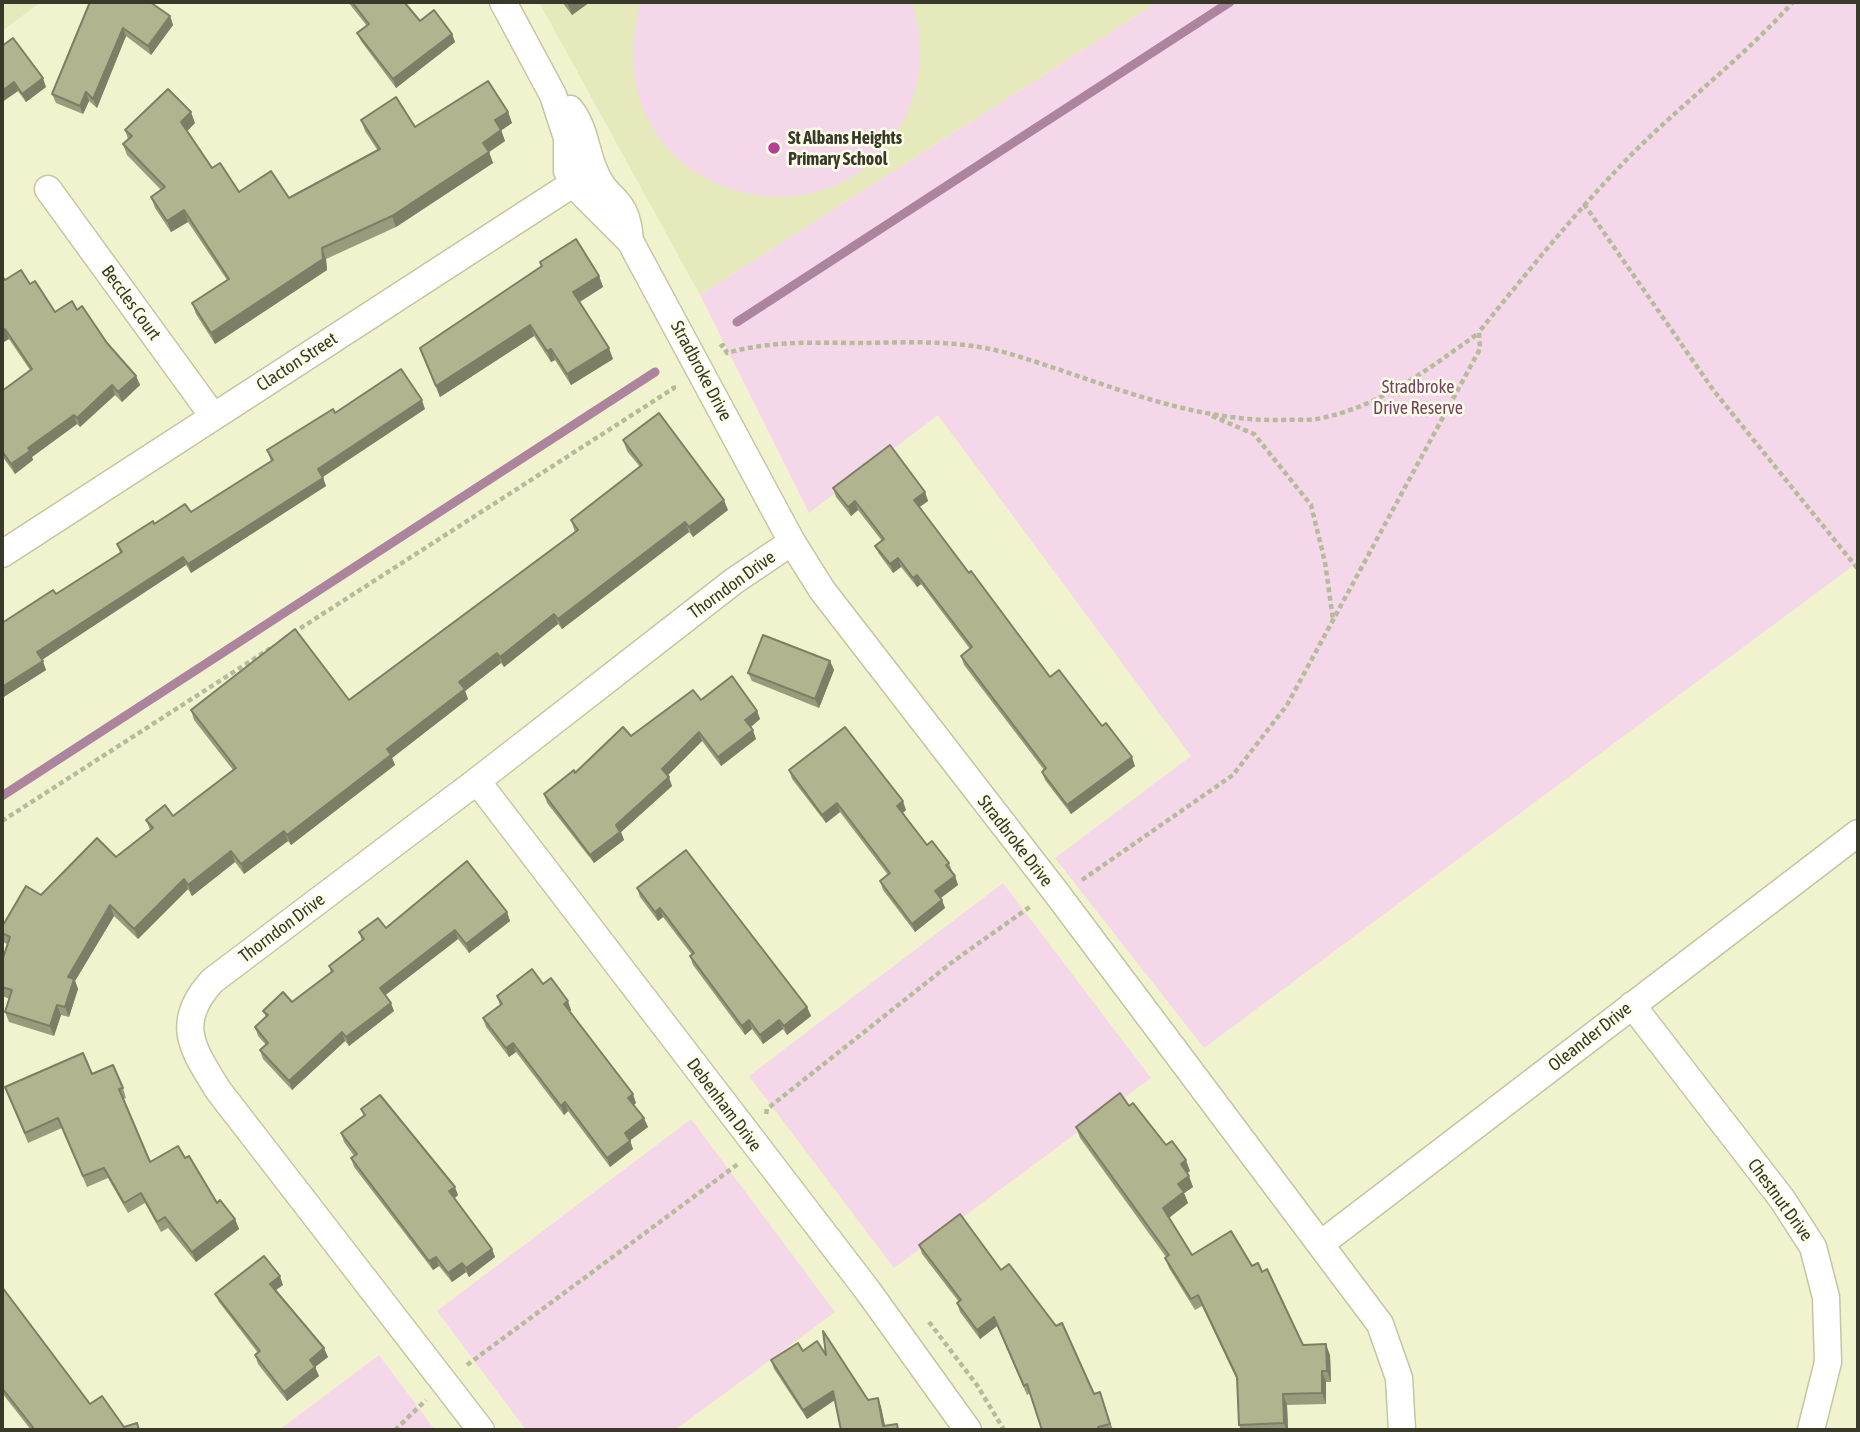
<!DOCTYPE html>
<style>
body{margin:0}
#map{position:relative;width:1860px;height:1432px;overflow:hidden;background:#f0f3cd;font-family:"Asap Condensed",sans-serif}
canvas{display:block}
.frame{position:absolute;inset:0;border:4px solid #38392a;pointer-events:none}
</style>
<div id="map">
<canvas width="1860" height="1432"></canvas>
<div class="frame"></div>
</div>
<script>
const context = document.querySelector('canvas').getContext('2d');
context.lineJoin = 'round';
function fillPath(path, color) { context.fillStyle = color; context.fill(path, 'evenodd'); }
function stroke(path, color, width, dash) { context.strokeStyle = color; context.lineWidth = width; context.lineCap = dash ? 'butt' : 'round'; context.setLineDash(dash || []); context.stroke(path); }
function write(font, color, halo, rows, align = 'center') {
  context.font = font + ' "Asap Condensed",sans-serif'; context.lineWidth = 5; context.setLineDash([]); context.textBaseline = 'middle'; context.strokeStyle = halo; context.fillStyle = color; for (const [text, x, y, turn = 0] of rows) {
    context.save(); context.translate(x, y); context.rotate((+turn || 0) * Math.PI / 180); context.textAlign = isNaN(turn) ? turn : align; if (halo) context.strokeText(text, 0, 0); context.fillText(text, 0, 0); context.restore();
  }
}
const built = new Path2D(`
 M2,2H41L2,31Z
 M539,2H1158L700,295Z`);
const green = new Path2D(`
 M641,2H911C924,35 923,72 910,105C847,270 585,198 641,2Z
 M1158,2H1858V562L1204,1048L1055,858L1191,756L938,415L809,513L700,295Z
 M1003,883L1151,1078L894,1268L749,1076Z
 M691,1119L835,1312L675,1430H526L437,1311Z
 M379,1355L435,1430H279Z`);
const stream = new Path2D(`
 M737,322L1230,2
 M2,796L655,372`);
const path = new Path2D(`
 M1584,204L1714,391L1858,569
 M720,347L723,345L727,353C772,340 818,343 864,343C912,342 960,340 1007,353C1099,380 1186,422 1284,420C1296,419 1310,421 1322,418C1383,405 1429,368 1479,333
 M1212,416L1254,434L1311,505L1325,562L1333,620
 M293,633L674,388L673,385
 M2,821L274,646
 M1082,880L1233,775L1287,705L1480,349L1479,332C1529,270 1578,209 1633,153C1685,101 1744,57 1793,2
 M766,1114L767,1109L955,960L1031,906
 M929,1322L977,1385L1004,1430
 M467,1365L738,1164
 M395,1430L426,1400`);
const minor = new Path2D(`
 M503,2L553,95L567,138V171L573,184L630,241L792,542L822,590L1055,891L1380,1324L1399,1378L1402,1430
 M570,109C585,128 585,148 594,170C607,204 627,194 630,241
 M48,189L213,416
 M2,554L594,170
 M477,781L868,1291L968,1430
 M1632,1005L1782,1199L1813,1247L1826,1297L1828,1362L1811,1430
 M1322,1243L1858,833
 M481,1430L218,1090C192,1048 174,1023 212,981L477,781L734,581L792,542`);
const wall = new Path2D(`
 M90,2L170,16L173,25L151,55L126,36L97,108L89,101L83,114L56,103L52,94Z
 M348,2H404L420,21L452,34L455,42L396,88L361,41L357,33L367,26Z
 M562,2H590L572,15Z
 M2,46L46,87L26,102L18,91L2,102Z
 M508,112L512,123L501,130L505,141L489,152L493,163L396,227L326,259L327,270L215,344L196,314L192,303L227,280L188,222L171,232L155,208L151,197L161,190L127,155L123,144L128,139L125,130L195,123L187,131L212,168L239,192L289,198L378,151L365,131L361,120L415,127Z
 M540,262L599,276L603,287L580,302L613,359L571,385L555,360L551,362L534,336L440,397L420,348L542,266Z
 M5,280L30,284L55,312L77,310L136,376L140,385L122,402L115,395L80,427L77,424L32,457L33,460L15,474L2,456V391L30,370L9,339L2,343Z
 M425,409L323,477L326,486L191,573L186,565L42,660L46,670L2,698L56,594L120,553L117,544L154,524L191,512L271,461L267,450L335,413Z
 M623,440L728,510L693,537L689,532L562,629L558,624L504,667L501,663L465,691L468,699L392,758L395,765L291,845L288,841L244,874L235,862L192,896L188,889L138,939L114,916L75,981L78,989L69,1017L61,1015L54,1036L9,1022L5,1012L10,999L2,996V961L7,944L3,942L2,937V927L41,895L116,857L150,830L146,820L173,816L233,770L194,720L191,710L349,700L575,532L571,520L640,467L627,451Z
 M833,488L925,492L928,501L919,507L969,573L1050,677L1102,726L1135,766L1071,814L1045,780L1042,772L1044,770L964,665L961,656L970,649L921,584L917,587L901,567L893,573L879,554L875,546L882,541L858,510L851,516L836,497Z
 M830,661L834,670L819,708L752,681L748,673Z
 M701,700L757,711L760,719L751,727L756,739L721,766L702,741L667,776L672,786L621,832L624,840L594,863L547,803L544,794L631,736Z
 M789,770L906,810L903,813L927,845L949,863L952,871V872L955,876L958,885L941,898L945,908L915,932L883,890L880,881L888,875L840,812L826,823L792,779Z
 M637,888L807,1007L811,1016L787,1035L783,1029L763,1044L752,1029L745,1035L693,965L690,956L692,955L663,917L658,921L640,897Z
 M507,912L510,921L469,953L458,939L385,995L394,1011L349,1046L345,1041L292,1090L263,1059L260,1050L266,1045L258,1036L255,1027L266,1017L263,1011L292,1002L331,973L329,966L362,941L359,932Z
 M543,984L571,1010L570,1011L636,1103L634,1105L648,1127L630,1140L633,1149L610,1167L568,1111L564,1115L516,1052L509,1057L486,1027L483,1018L500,1005L497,996Z
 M92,1074L123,1088L126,1098L123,1099L150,1162L185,1158L217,1203L235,1219L239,1229L196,1262L168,1228L161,1232L145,1203L128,1213L108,1178L87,1187L62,1128L28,1143L5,1087Z
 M361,1109L458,1195L454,1199L492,1249L495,1257L469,1277L466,1272L452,1282L439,1266L433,1270L354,1167L351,1158L354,1156L344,1142L341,1133L364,1116Z
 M1076,1127L1166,1145L1190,1171L1187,1173L1193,1187L1184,1193L1188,1203L1169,1218L1192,1255L1252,1266L1262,1272L1303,1345L1330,1355L1331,1382H1326V1404L1287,1405L1288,1430H1241L1239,1425L1237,1380L1202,1306L1195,1310L1169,1268L1165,1258L1166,1257L1080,1138Z
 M919,1245L1094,1394L1100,1392L1113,1430H1042L1030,1393L1027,1395L997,1326L980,1339L960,1312L957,1303L959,1302L922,1254Z
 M283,1285L276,1290L328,1357L315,1367L319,1376L287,1401L258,1364L255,1355L258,1353L219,1302L215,1294Z
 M2,1287L90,1404L124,1427L139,1430H31L2,1393Z
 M803,1351L826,1355L868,1400L878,1398L881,1407L885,1426L841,1430L835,1400L807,1419L774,1369L771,1360Z`);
const shadedWall = new Path2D(`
 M567,2H590L572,15Z
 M170,16L173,25L151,55L148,46Z
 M123,28L126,36L97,108L93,99Z
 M452,34L455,42L396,88L393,79Z
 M43,78L46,87L26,102L22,94Z
 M14,82L18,91L2,102V91Z
 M86,92L89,101L83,114L80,106Z
 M191,112L195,123L185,133L181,122Z
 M508,112L512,123L499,132L495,120Z
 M501,130L505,141L489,152L493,163L396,227L392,216L483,143Z
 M184,210L188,222L171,232L167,221Z
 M322,248L326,259L327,270L215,344L211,333Z
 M599,276L603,287L577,303L573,292Z
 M530,325L534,336L440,397L436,386Z
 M5,329L9,339L2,343V331Z
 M609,348L613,359L571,385L567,374Z
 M551,349L555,360L551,362L547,351Z
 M136,376L140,385L122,402L118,392Z
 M112,385L115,395L80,427L77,418Z
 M422,400L425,409L321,478L318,469Z
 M74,415L77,424L32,457L33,460L15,474L11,464L28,448Z
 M323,478L326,486L191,573L188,564Z
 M925,492L928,501L917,509L914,500Z
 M724,500L728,510L693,537L689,527Z
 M855,501L858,510L851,516L848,507Z
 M685,522L689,532L562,629L558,619Z
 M183,557L186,565L40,661L37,652Z
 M898,558L901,567L893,573L890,564Z
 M917,575L921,584L917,587L913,578Z
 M554,614L558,624L504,667L500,657Z
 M497,653L501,663L465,691L468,699L392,758L395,765L291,845L287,835L387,749L459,682Z
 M43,661L46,670L2,698V687Z
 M830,661L834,670L819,708L815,699Z
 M757,711L760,719L748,729L745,720Z
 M753,730L756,739L721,766L718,757Z
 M699,732L702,741L665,778L662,769Z
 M1132,757L1135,766L1071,814L1067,805Z
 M669,777L672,786L621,832L624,840L594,863L590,855L616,825Z
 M903,801L906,810L901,814L897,806Z
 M837,803L840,812L826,823L822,815Z
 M284,831L288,841L244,874L241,864Z
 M231,851L235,862L192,896L188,885Z
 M955,876L958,885L939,899L935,891Z
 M184,879L188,889L138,939L134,929Z
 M942,900L945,908L915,932L912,924Z
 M110,905L114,916L75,981L78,989L69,1017L65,1007L68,977Z
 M660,908L663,917L658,921L655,912Z
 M507,912L510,921L469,953L466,944Z
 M455,930L458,939L383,997L380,988Z
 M568,1001L571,1010L567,1013L564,1004Z
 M391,1003L394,1011L349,1046L346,1037Z
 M57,1005L61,1015L54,1036L50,1026Z
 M807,1007L811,1016L787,1035L784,1026Z
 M749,1020L752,1029L745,1035L742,1026Z
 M779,1020L783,1029L763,1044L760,1035Z
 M342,1032L345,1041L292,1090L289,1081Z
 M513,1043L516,1052L509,1057L506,1048Z
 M633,1094L636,1103L632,1106L628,1098Z
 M565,1102L568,1111L564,1115L561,1106Z
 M644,1118L648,1127L628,1142L625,1133Z
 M630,1141L633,1149L610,1167L607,1158Z
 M1186,1160L1190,1171L1185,1175L1181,1164Z
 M1189,1176L1193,1187L1184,1193L1188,1203L1167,1219L1163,1208L1178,1184Z
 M455,1187L458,1195L452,1200L449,1191Z
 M235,1219L239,1229L196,1262L192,1252Z
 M492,1249L495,1257L469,1277L466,1268Z
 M436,1257L439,1266L433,1270L429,1261Z
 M462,1263L466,1272L452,1282L448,1273Z
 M280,1276L283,1285L273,1292L270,1284Z
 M994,1317L997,1326L980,1339L977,1330Z
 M1326,1344L1330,1355L1331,1382L1327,1371Z
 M324,1348L328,1357L315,1367L319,1376L287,1401L284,1392L310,1360Z
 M1322,1371L1326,1382V1404L1322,1393Z
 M833,1391L836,1399L807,1419L803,1410Z
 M1283,1394L1287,1405L1288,1430H1286L1284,1423Z
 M878,1398L881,1407L886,1430H885Z`);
const building = new Path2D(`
 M90,2H150L170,16L148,46L123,28L93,99L86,92L80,106L52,94Z
 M352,2H404L420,21L434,10L452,34L393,79L357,33L369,24Z
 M13,38L43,78L22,94L14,82L2,91V46Z
 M488,81L508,112L495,120L501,130L483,143L489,152L392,216L322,248L323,259L211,333L192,303L229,279L184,210L167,221L151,197L165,187L123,144L132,136L125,130L168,89L191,112L181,122L212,168L220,163L239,192L271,171L289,198L380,149L361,120L396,97L415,127Z
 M576,239L599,276L573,292L609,348L567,374L551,349L547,351L530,325L436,386L420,348L542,266L540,262Z
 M21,270L30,284L35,281L55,312L72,301L77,310L82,306L107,343L136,376L118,392L112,385L77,418L74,415L28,448L30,451L11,464L2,451V391L32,369L5,329L2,331V276L5,280Z
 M401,369L422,400L318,469L323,478L188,564L183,557L37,652L43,661L2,687V623L53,590L56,594L122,552L117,544L153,521L154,524L185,504L191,512L273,460L267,450L333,409L335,413Z
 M659,413L724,500L689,527L685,522L558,619L554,614L500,657L497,653L459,682L465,689L387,749L391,755L287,835L284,831L241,864L231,851L188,885L184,879L134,929L110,905L68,977L74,979L65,1007L57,1005L50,1026L5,1012L12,990L2,987V961L10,937L2,933V927L26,886L41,895L97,838L116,857L153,828L146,820L165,805L173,816L236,768L191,710L295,629L349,700L578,530L571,520L642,465L623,440Z
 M890,445L925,492L914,500L969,573L971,571L1050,677L1059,670L1102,726L1106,723L1132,757L1067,805L1042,772L1046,768L961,656L972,647L917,575L913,578L898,558L890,564L875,546L884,539L855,501L848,507L833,488Z
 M763,635L830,661L815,699L748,673Z
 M732,676L757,711L745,720L753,730L718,757L699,732L662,769L669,777L616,825L620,832L590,855L544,794L574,770L575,773L623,727L631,736L693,690L701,700Z
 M845,727L903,801L897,806L927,845L932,841L949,863L946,865L955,876L935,891L942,900L912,924L880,881L890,873L837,803L822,815L789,770Z
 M686,850L807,1007L784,1026L779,1020L760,1035L749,1020L742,1026L690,956L694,953L660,908L655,912L637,888Z
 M467,861L507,912L466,944L455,930L380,988L391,1003L346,1037L342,1032L289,1081L260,1050L268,1043L255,1027L268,1015L263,1011L283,992L292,1002L333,971L329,966L364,939L359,932L378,918L386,928Z
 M532,969L543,984L551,978L568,1001L564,1004L633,1094L628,1098L644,1118L625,1133L630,1141L607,1158L565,1102L561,1106L513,1043L506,1048L483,1018L502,1004L497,996Z
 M83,1053L92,1074L113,1065L123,1088L119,1089L150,1162L178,1146L185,1158L189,1156L217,1203L220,1200L235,1219L192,1252L165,1217L157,1222L141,1193L124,1203L104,1168L83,1176L58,1118L25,1133L5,1087Z
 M1120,1093L1129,1106L1133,1103L1166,1145L1172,1141L1186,1160L1181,1164L1189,1176L1178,1184L1184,1192L1163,1208L1192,1255L1231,1231L1252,1266L1258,1263L1262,1272L1267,1269L1303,1345L1326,1344L1327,1371H1322V1393L1283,1394L1284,1423L1239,1425L1237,1377L1198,1295L1191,1299L1165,1258L1169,1255L1076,1127Z
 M380,1095L455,1187L449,1191L492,1249L466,1268L462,1263L448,1273L436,1257L429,1261L351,1158L357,1154L341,1133L365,1115L361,1109Z
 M960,1214L1001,1270L1009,1264L1056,1326L1062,1323L1094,1394L1100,1392L1110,1424L1098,1427L1099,1430H1042L1027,1384L1024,1386L994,1317L977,1330L957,1303L961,1300L919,1245Z
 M264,1256L280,1276L270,1284L324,1348L310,1360L315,1367L284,1392L255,1355L260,1351L215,1294Z
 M2,1287L90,1404L102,1396L124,1427L137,1423L139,1430H35L2,1388V1379L3,1378L2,1377Z
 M823,1331L868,1400L878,1398L883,1426L897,1424L898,1430H841L833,1391L803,1410L771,1360L798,1343L803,1351L817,1341L826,1355Z`);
const markers = [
 [774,148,7,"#b63f95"]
];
const poiNames = [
 ["St Albans Heights",788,138],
 ["Primary School",788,159]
];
const streetNames = [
 ["Beccles Court",131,303,54],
 ["Clacton Street",297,362,-33],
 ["Stradbroke Drive",701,371,62],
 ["Thorndon Drive",732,585,-36],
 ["Stradbroke Drive",1015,841,52],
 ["Thorndon Drive",282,928,-37],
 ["Oleander Drive",1590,1037,-38],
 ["Debenham Drive",724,1105,53],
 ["Chestnut Drive",1780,1200,54]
];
const parkNames = [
 ["Stradbroke",1418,387],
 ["Drive Reserve",1418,408]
];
fillPath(built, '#e6e9bc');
fillPath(green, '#f5d7ea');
stroke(stream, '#ac849e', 9);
stroke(minor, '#c3c6a1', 29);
stroke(path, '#b7ba9b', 4.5, [5, 3.5]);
stroke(minor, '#fff', 26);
fillPath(wall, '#999b7c');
fillPath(shadedWall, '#7d7e65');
fillPath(building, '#b2b490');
stroke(building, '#7d7e65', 2);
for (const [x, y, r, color] of markers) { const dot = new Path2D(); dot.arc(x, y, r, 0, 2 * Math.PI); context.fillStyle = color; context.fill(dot); stroke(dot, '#fdffe8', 2.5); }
write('bold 18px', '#38392a', '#fdffe8', poiNames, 'left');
write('18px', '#38392a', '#fdffe8', streetNames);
write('18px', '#774165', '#fdffe8', parkNames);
</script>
